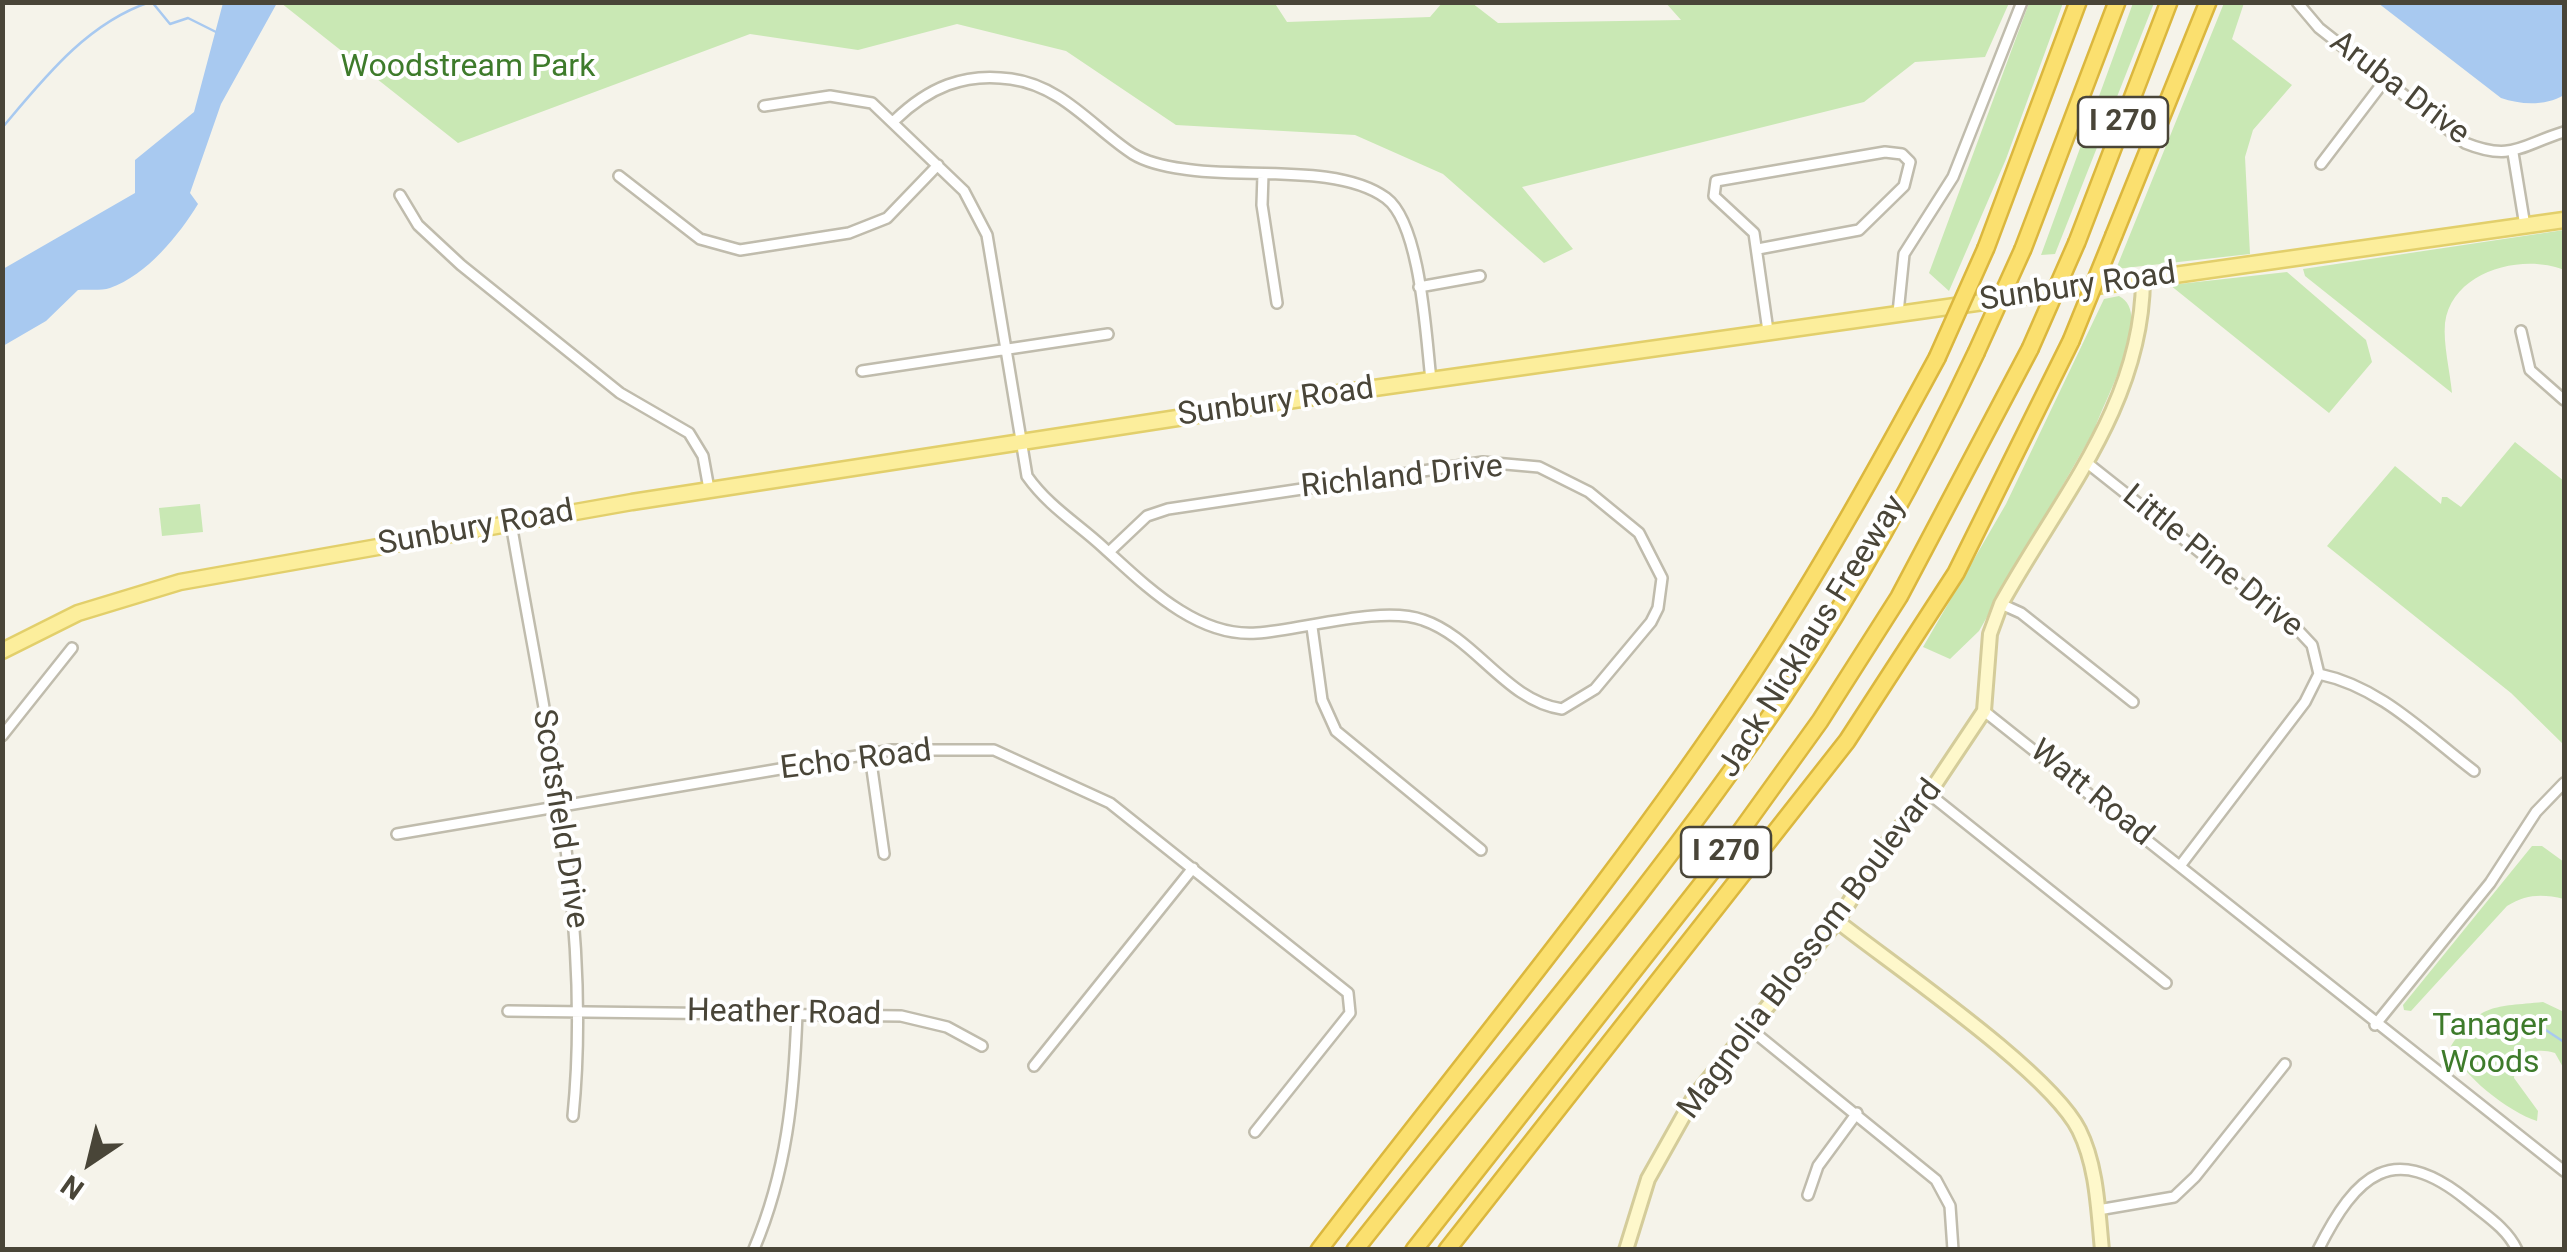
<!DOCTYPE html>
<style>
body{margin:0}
#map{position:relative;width:2567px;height:1252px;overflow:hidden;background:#f5f3ea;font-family:Roboto,sans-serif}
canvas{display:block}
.frame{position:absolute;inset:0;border:5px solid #494538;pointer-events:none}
.north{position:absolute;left:40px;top:1112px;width:100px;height:100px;-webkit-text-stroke:8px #fff;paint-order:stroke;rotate:215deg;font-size:28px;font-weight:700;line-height:40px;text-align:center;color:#494538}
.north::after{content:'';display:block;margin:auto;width:35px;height:45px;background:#494538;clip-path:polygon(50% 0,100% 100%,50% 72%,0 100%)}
</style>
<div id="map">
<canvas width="2567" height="1252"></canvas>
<div class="frame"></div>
<div class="north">N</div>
</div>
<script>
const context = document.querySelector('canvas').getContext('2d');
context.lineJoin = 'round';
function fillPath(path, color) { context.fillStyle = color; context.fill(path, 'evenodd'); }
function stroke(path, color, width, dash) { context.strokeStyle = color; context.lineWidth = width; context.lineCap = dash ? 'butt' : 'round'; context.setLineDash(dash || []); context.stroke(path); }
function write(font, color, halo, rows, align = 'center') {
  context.font = font + ' Roboto,sans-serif'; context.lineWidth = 8; context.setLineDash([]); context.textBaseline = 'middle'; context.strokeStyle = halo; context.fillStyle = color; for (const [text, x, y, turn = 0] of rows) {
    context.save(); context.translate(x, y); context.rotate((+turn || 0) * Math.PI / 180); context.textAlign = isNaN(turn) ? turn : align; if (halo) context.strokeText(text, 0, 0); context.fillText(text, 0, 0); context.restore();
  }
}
const green = new Path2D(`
 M1274,2L1287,22L1430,17L1442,3H1472L1498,23L1681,20L1665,2L2009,3L1985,57L1915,62L1864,102L1522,187L1573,249L1544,263L1443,174L1355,135L1176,125L1066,51L957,24L858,50L750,34L458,143L281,3Z
 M2029,3H2063L2006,159L1949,291L1929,273Z
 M2133,3H2154L2055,254L2041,255Z
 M2224,3H2244L2232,39L2292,85L2253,130L2245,157L2250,254L2116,269Z
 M2564,230V270C2524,253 2452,270 2445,323C2443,344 2450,371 2452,393L2305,276L2303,269Z
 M2287,272L2366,340L2372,362L2329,413L2170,285Z
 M2119,296C2155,314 2103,401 2095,429L1979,631L1950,659L1923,647L2006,504L2104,299Z
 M2515,442L2564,481V745L2511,693L2327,546L2395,466L2441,504L2442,497H2447L2461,507Z
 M200,504L203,532L162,536L159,508Z
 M2532,846H2542L2564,862V899C2542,894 2527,894 2507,906L2411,1011L2404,1010L2403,1005Z
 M2543,1002L2564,1012V1069L2555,1053C2533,1046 2516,1055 2514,1078L2538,1111L2537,1121C2509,1112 2460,1075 2451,1046C2480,1003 2494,1007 2543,1002Z`);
const water = new Path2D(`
 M223,3H277L221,104L190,193L198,204C179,235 147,275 110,288C101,291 87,289 78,290L46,321L3,346V269L135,193V160L194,112Z
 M2378,3H2564V95C2546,106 2521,105 2501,98Z`);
const stream = new Path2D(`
 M152,2L170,24L188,18L216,32
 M2,128C44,78 87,23 150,2
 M2471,1028L2498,1032L2517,1018L2532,1021L2564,1042`);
const street = new Path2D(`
 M2297,2L2319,28L2465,143C2512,162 2521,145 2564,132
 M764,106L830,96L872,103L964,191L987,235L1027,476C1049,507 1077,523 1104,548C1143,583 1196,638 1257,633C1302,630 1382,605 1423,620C1476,638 1506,701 1562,709L1595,689L1651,622L1658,608L1662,578L1639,533L1589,492L1539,467L1483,462L1168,509L1147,516L1109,552
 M895,120C928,88 964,72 1011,79C1063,86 1094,129 1133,154C1146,162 1169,167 1184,169C1241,179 1338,163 1386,198C1421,224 1426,338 1431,380
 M2513,153L2525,226
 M2321,164L2385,80
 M1263,174L1262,205L1277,303
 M619,176L700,239L740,250L849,233L887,218L938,165
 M400,195L418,225L461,265L620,393L689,433L703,456L709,489
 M1758,249L1859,230L1904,186L1910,162L1902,154L1885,152L1716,181L1714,196L1754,233L1768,331
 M1419,287L1480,276
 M1898,313L1904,254L1953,177L2022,2
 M2521,331L2530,370L2564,400
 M862,371L1108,334
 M2086,462L2297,629L2312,645L2319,674
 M511,523C544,719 593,917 573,1116
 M2001,604L2021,613L2133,702
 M1312,627L1322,700L1336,731L1481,850
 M2319,674C2381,687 2424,733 2474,771
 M1984,711L2564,1171
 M2,736L72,648
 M870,755L884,854
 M1928,793L2166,983
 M397,834L892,750H994L1110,803L1348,993L1350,1013L1255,1132
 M2180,866L2305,702L2319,674
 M508,1011L901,1016L947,1027L982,1046
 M2375,1025L2490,883L2536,812L2564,783
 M1749,1028L1936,1180L1950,1206L1953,1250
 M1034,1066L1193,868
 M1808,1195L1818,1166L1857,1113
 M2098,1210L2174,1197L2195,1177L2285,1064
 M754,1249C787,1171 794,1096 797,1013
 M2318,1250C2356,1174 2393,1140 2467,1200C2485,1215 2507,1228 2517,1250`);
const secondary = new Path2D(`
 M1837,921C1894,966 2050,1072 2079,1130C2097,1166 2098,1210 2102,1250
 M1626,1250L1648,1179L1694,1097L1837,921L1886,845L1936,783L1984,711L1990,634L2001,604C2059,499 2142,405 2143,280`);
const primary = new Path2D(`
 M2,651L78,613L180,582L632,502L1346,392L2564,220`);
const highway = new Path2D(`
 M2114,235L2208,2
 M2077,242L2169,2
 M1986,248L2078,2
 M2023,249L2117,2
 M1319,1250C1465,1059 1621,873 1753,673C1820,571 1879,465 1937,358
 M1355,1250C1498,1068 1654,888 1783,697C1856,588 1920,472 1976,353
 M1414,1250L1712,871L1820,721L1899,597L2030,349
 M1447,1250L1847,741L1956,573L2071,341`);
const highwayBridge = new Path2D(`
 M2071,341L2114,235
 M2030,349L2077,242
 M1976,353L2023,249
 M1937,358L1986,248`);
const shields = [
 [2123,122,90],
 [1726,852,90]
];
const shieldNames = [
 ["I 270",2123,122],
 ["I 270",1726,852]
];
const parkNames = [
 ["Woodstream Park",468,68],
 ["Tanager",2490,1027],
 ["Woods",2490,1064]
];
const streetNames = [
 ["Aruba Drive",2399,89,37],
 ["Sunbury Road",2078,288,-8],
 ["Sunbury Road",1276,403,-8],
 ["Richland Drive",1402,478,-6],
 ["Sunbury Road",476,529,-10],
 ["Little Pine Drive",2212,562,39],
 ["Jack Nicklaus Freeway",1813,637,-58],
 ["Echo Road",856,761,-7],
 ["Watt Road",2091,794,39],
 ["Scotsfield Drive",559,819,81],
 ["Magnolia Blossom Boulevard",1811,950,-53],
 ["Heather Road",784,1014,1]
];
fillPath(green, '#c9e8b4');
fillPath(water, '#a8c9f0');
stroke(stream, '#a8c9f0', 2.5);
stroke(street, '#c0bcad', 14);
stroke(secondary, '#d4cc9a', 18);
stroke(primary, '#e2cf6b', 19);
stroke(highway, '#dbb73e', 20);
stroke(street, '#fff', 9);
stroke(secondary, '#fef8cb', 12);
stroke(primary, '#fcee9c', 14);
stroke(highway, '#fbe06f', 15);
stroke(highwayBridge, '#dbb73e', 20, []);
stroke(highwayBridge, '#fbe06f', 15);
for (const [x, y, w] of shields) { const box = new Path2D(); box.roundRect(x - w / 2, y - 25, w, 50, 8); context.fillStyle = '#fff'; context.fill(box); stroke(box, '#494538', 2.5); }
write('bold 30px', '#494538', null, shieldNames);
write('32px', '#3e7b2b', '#fff', parkNames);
write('32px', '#494538', '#fff', streetNames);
</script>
